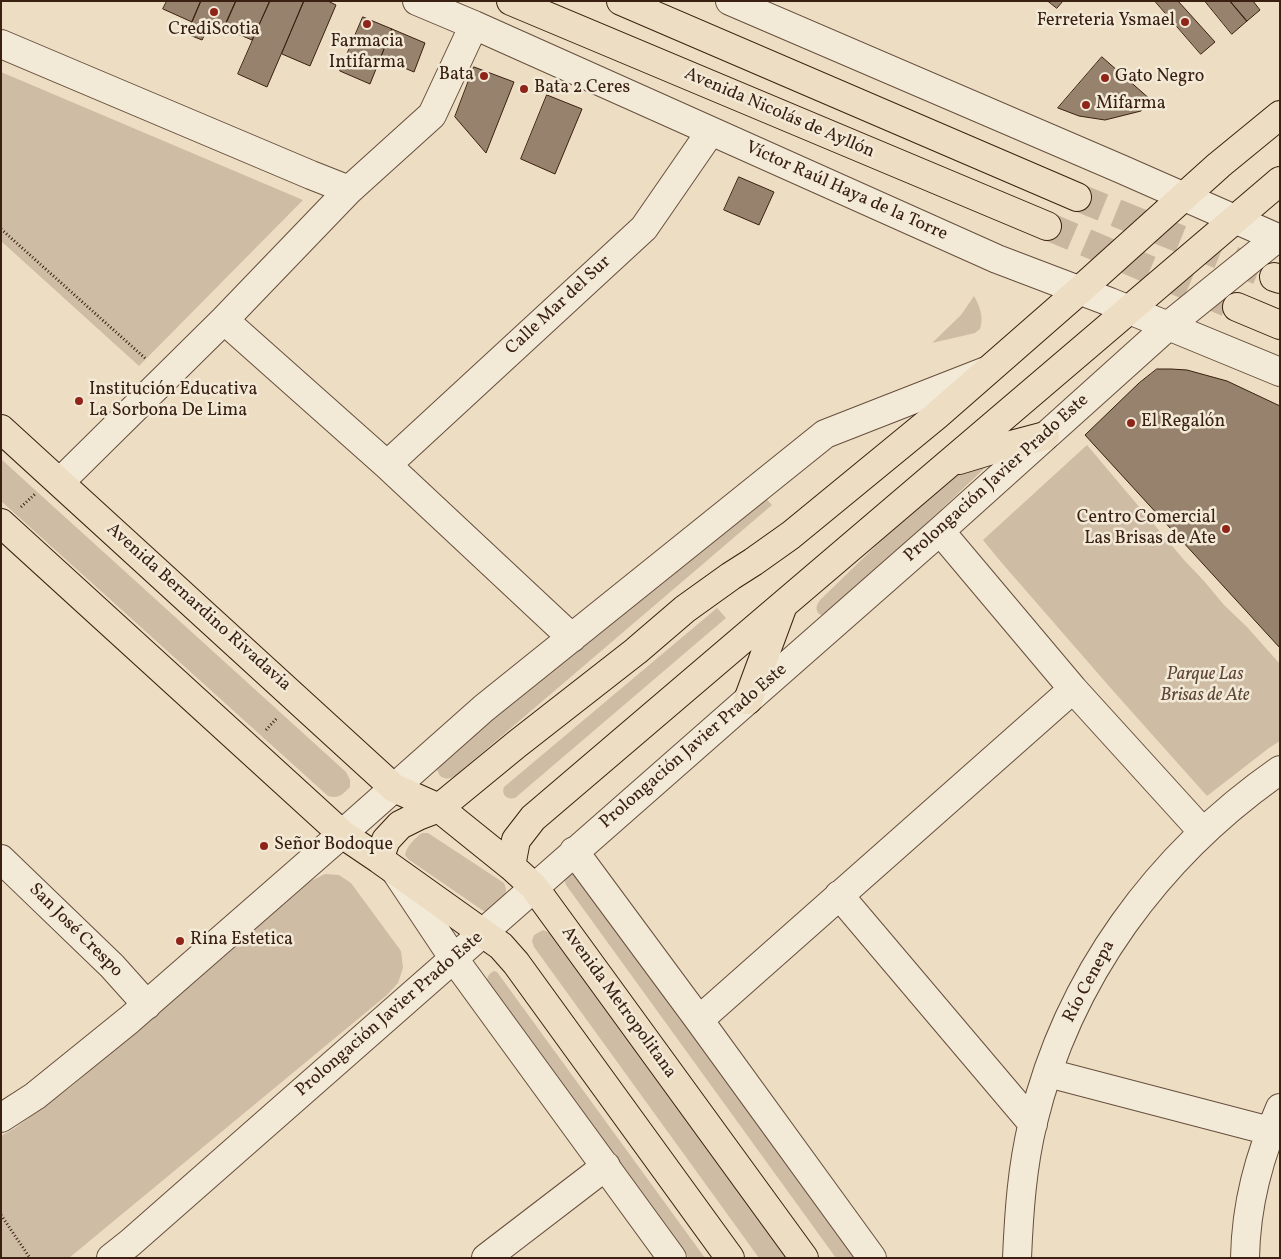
<!DOCTYPE html>
<meta charset="utf-8">
<style>
body{margin:0}
#map{position:relative;width:1281px;height:1259px;overflow:hidden;background:#edddc2;font-family:Vollkorn,serif}
canvas{display:block}
.frame{position:absolute;inset:0;border:2px solid #392011;pointer-events:none}
</style>
<div id="map">
<canvas width="1281" height="1259"></canvas>
<div class="frame"></div>
</div>
<script>
const context = document.querySelector('canvas').getContext('2d');
context.lineJoin = 'round';
function fillPath(path, color) { context.fillStyle = color; context.fill(path, 'evenodd'); }
function stroke(path, color, width, dash) { context.strokeStyle = color; context.lineWidth = width; context.lineCap = dash ? 'butt' : 'round'; context.setLineDash(dash || []); context.stroke(path); }
function write(font, color, halo, rows, align = 'center') {
  context.font = font + ' Vollkorn,serif'; context.lineWidth = 5; context.setLineDash([]); context.textBaseline = 'middle'; context.strokeStyle = halo; context.fillStyle = color; for (const [text, x, y, turn = 0] of rows) {
    context.save(); context.translate(x, y); context.rotate((+turn || 0) * Math.PI / 180); context.textAlign = isNaN(turn) ? turn : align; if (halo) context.strokeText(text, 0, 0); context.fillText(text, 0, 0); context.restore();
  }
}
const green = new Path2D(`
 M1,72L303,200L139,366L1,241Z
 M974,296C980,307 984,317 980,329L975,333L932,343L961,315Z
 M1087,445L1184,560L1204,581L1224,605L1247,627L1280,664V741L1269,748L1207,796L1115,693L1001,562L983,540Z
 M1,459L346,772L350,780V787C343,794 339,799 328,796L1,501Z
 M990,463L891,557L829,611L821,615L818,613C815,607 817,604 821,599L883,539L960,471Z
 M758,490L772,505L456,775C450,779 447,780 440,776L437,770L439,764Z
 M717,608L726,618L515,798C507,800 501,795 504,787Z
 M422,833H428L504,883C505,886 506,888 506,891C505,897 491,909 486,912L482,910L408,859L405,855C406,847 415,838 422,833Z
 M570,873H575L856,1258H836L566,885C564,879 565,877 570,873Z
 M325,874L339,875L351,883L401,951L403,968L398,983L387,995L69,1258H1V1136L15,1128L72,1086L311,881Z
 M543,930L550,933L555,938L787,1258H759L534,947L532,941L534,935Z
 M494,971L497,972L705,1258H689L487,980C488,975 490,973 494,971Z`);
const building = new Path2D(`
 M167,1H201L192,22L163,9Z
 M201,1H236L224,28L211,22L202,40L187,34Z
 M236,1H270L252,40L224,28Z
 M270,1H304L267,87L238,74Z
 M304,1H328L336,5L310,66L282,54Z
 M1048,1H1063L1057,8Z
 M1155,1H1178L1215,42L1201,54Z
 M1205,1H1230L1247,21L1232,34Z
 M1230,1H1253L1260,10L1247,21Z
 M363,17L392,29L370,84L340,71Z
 M392,29L425,43L414,72L381,58Z
 M1102,57L1151,100L1141,111L1105,120L1079,116L1058,108Z
 M474,67L514,82L486,153L455,117Z
 M547,95L582,109L555,174L521,159Z
 M739,177L774,192L759,225L724,210Z
 M1157,369H1171L1187,370L1227,381L1280,406V648L1085,435L1139,383Z`);
const majorTunnel = new Path2D(`
 M1077,197L1274,277
 M1047,226L1237,307`);
const path = new Path2D(`
 M1,229L146,359
 M21,507L35,494
 M266,730L277,718
 M1,1215L30,1258`);
const minor = new Path2D(`
 M417,1L474,25L997,259L1110,302L1280,372
 M730,1L1121,169L1280,239
 M1,44L311,175L349,190
 M224,320L387,465L572,638
 M387,465L644,228L711,131
 M60,482L224,320L349,190L432,115L474,25
 M940,531L1073,689L1203,832
 M574,851L699,1020L872,1258
 M1,859L112,966L147,1005
 M396,872L454,959L672,1258
 M839,895L1033,1124
 M699,1020L1073,689
 M1048,1073L1270,1131
 M1,1118L35,1096L129,1020L342,834L484,708L825,434L986,371
 M111,1258L130,1243L940,531L1168,326L1277,238
 M486,1258L606,1166
 M1017,1258C1019,1212 1022,1167 1033,1122C1068,977 1158,855 1280,770
 M1245,1258C1246,1204 1259,1157 1280,1108`);
const major = new Path2D(`
 M511,1L1047,226
 M621,1L1077,197
 M1274,277L1280,279
 M1237,307L1280,325
 M1,429L394,788L439,808L511,866L534,887L804,1258
 M959,460L992,450L1045,436
 M1,523L342,834L379,859L501,946L516,963L730,1258
 M748,700L782,608
 M379,859L386,840L400,825L418,816L439,808L517,744L636,651L685,609L731,576L753,562L791,535L936,416L1080,290L1219,165L1280,115
 M511,866L516,840L533,818L1280,181`);
const markers = [
 [214,12,5,"#8f2418"],
 [1185,22,5,"#8f2418"],
 [367,24,5,"#8f2418"],
 [484,76,5,"#8f2418"],
 [1105,78,5,"#8f2418"],
 [524,89,5,"#8f2418"],
 [1086,105,5,"#8f2418"],
 [79,401,5,"#8f2418"],
 [1131,423,5,"#8f2418"],
 [1226,529,5,"#8f2418"],
 [264,846,5,"#8f2418"],
 [180,941,5,"#8f2418"]
];
const poiNames = [
 ["Ferreteria Ysmael",1175,22,"right"],
 ["CrediScotia",214,31,"center"],
 ["Farmacia",367,43,"center"],
 ["Intifarma",367,64,"center"],
 ["Bata",474,76,"right"],
 ["Gato Negro",1115,78],
 ["Bata 2 Ceres",534,89],
 ["Mifarma",1096,105],
 ["Institución Educativa",89,391],
 ["La Sorbona De Lima",89,412],
 ["El Regalón",1141,423],
 ["Centro Comercial",1216,519,"right"],
 ["Las Brisas de Ate",1216,540,"right"],
 ["Señor Bodoque",274,846],
 ["Rina Estetica",190,941]
];
const streetNames = [
 ["Avenida Nicolás de Ayllón",779,114,23],
 ["Víctor Raúl Haya de la Torre",846,192,24],
 ["Calle Mar del Sur",559,306,-43],
 ["Prolongación Javier Prado Este",997,479,-42],
 ["Avenida Bernardino Rivadavia",198,608,42],
 ["Prolongación Javier Prado Este",694,747,-41],
 ["San José Crespo",75,931,45],
 ["Río Cenepa",1090,982,-62],
 ["Avenida Metropolitana",618,1003,54],
 ["Prolongación Javier Prado Este",390,1015,-41]
];
const parkNames = [
 ["Parque Las",1205,676],
 ["Brisas de Ate",1205,697]
];
fillPath(green, '#cebda4');
fillPath(building, '#97826d');
stroke(building, '#392011', 1);
stroke(majorTunnel, '#c9b79f', 28, [28, 14]);
stroke(minor, '#664f3d', 30);
stroke(major, '#392011', 30);
stroke(path, '#392011', 3, [1, 2.5]);
stroke(minor, '#f3e9d7', 28);
stroke(major, '#edddc2', 28);
for (const [x, y, r, color] of markers) { const dot = new Path2D(); dot.arc(x, y, r, 0, 2 * Math.PI); context.fillStyle = color; context.fill(dot); stroke(dot, '#f3e9d7', 2); }
write('18px', '#392011', '#f3e9d7', poiNames, 'left');
write('18px', '#392011', '#f3e9d7', streetNames);
write('italic 18px', '#5e4736', '#f3e9d7', parkNames);
</script>
